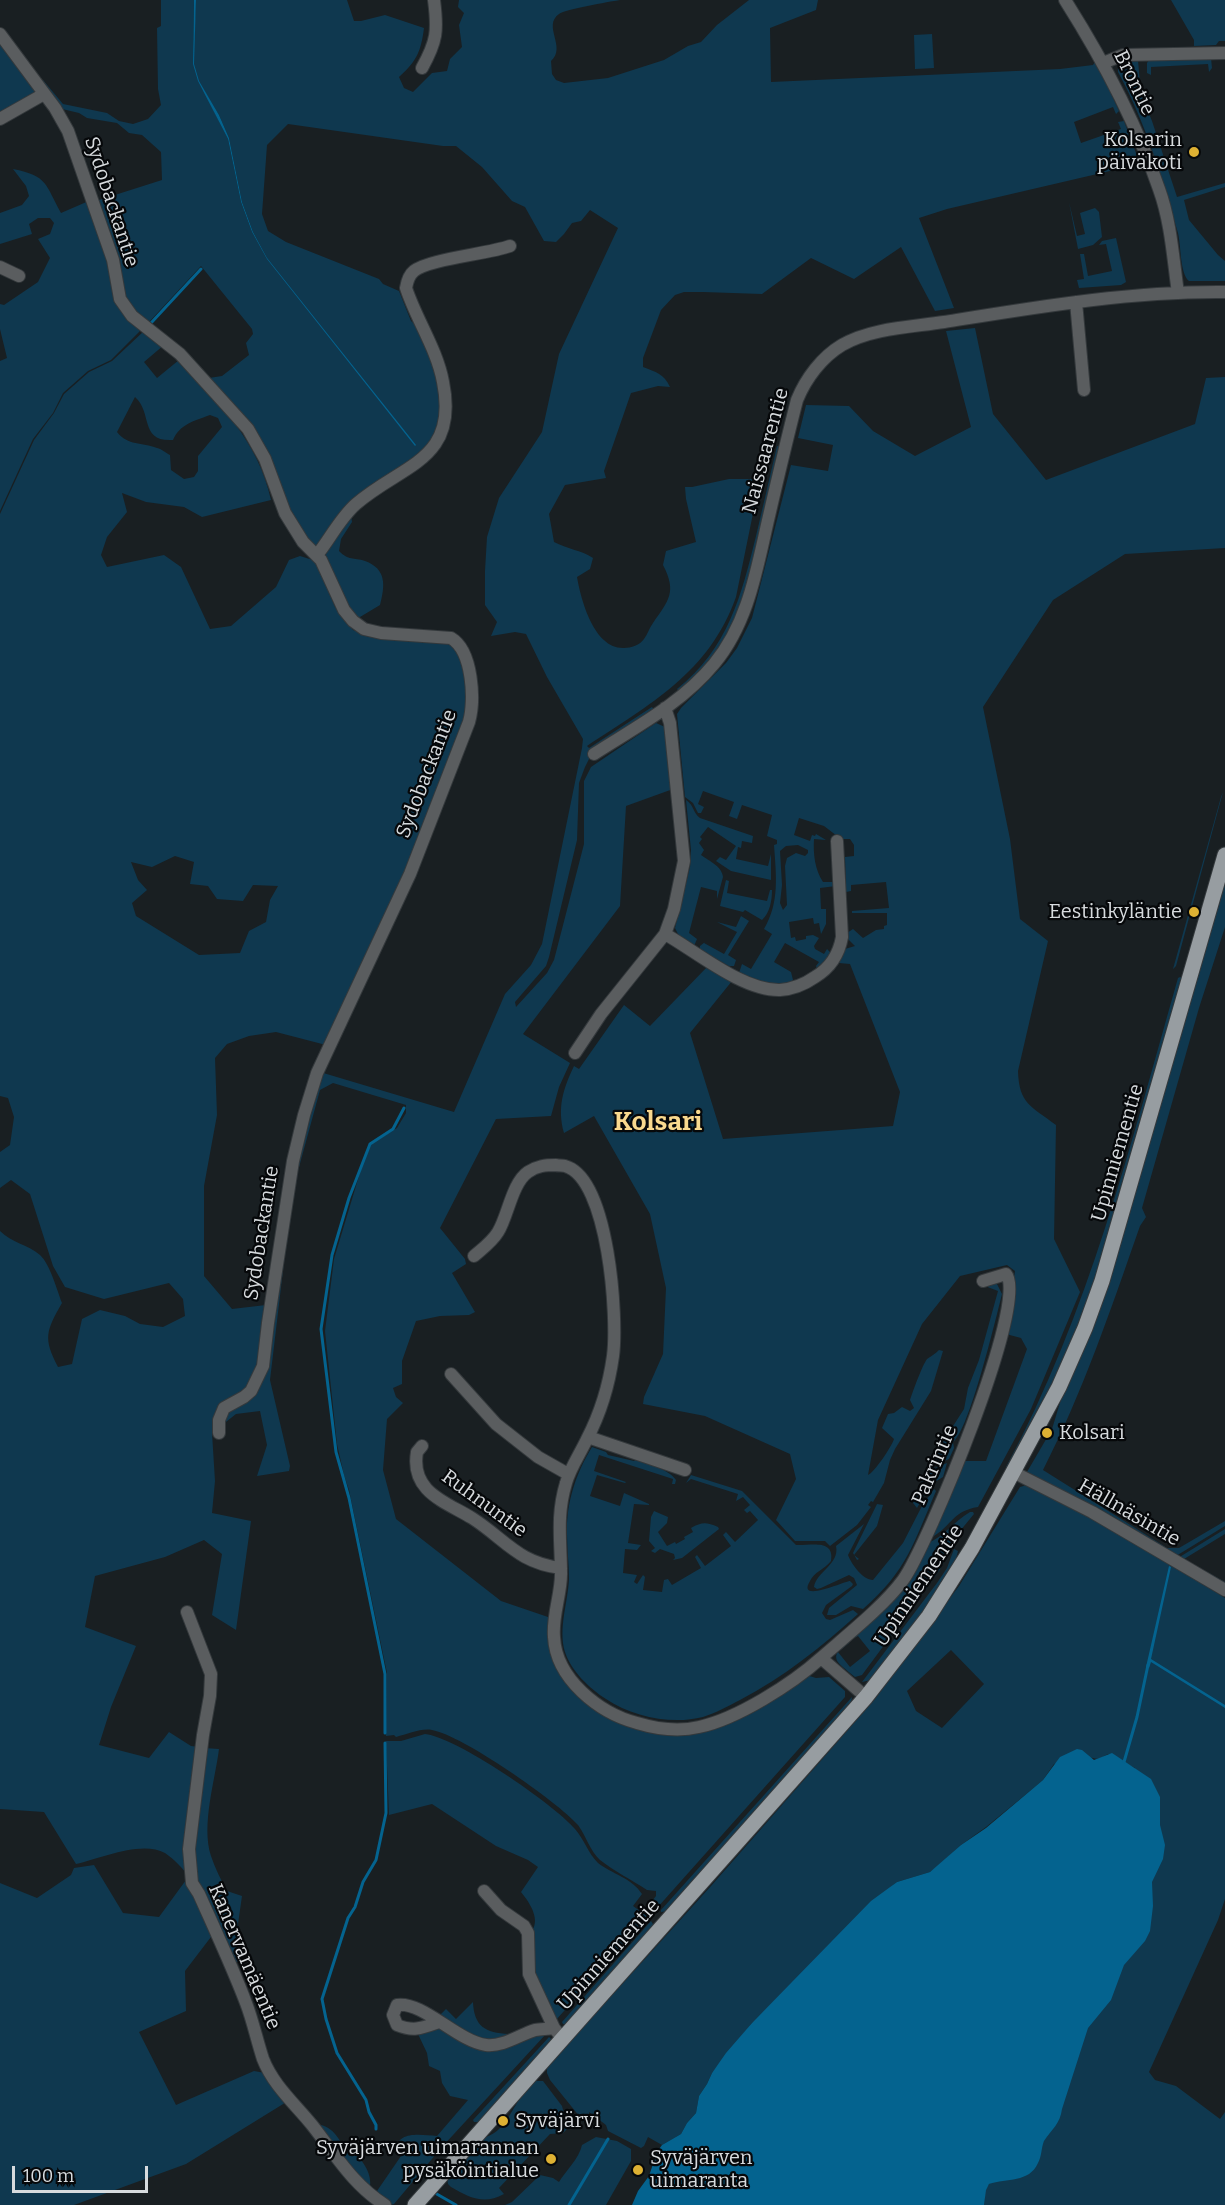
<!DOCTYPE html>
<meta charset="utf-8">
<style>
body{margin:0}
#map{position:relative;width:1225px;height:2205px;overflow:hidden;background:#191f22;font-family:Bitter,serif}
canvas{display:block}
.scale{position:absolute;left:12px;top:2166px;width:136px;height:27px;box-sizing:border-box;border:3px solid #d7dbde;border-top:0;padding-left:8px;font-size:18px;line-height:21px;white-space:nowrap;color:#d7dbde;-webkit-text-stroke:4px #06080a;paint-order:stroke}
</style>
<div id="map">
<canvas width="1225" height="2205"></canvas>
<div class="scale">100 m</div>
</div>
<script>
const context = document.querySelector('canvas').getContext('2d');
context.lineJoin = 'round';
function fillPath(path, color) { context.fillStyle = color; context.fill(path, 'evenodd'); }
function stroke(path, color, width, dash) { context.strokeStyle = color; context.lineWidth = width; context.lineCap = dash ? 'butt' : 'round'; context.setLineDash(dash || []); context.stroke(path); }
function write(font, color, halo, rows, align = 'center') {
  context.font = font + ' Bitter,serif'; context.lineWidth = 4.5; context.setLineDash([]); context.textBaseline = 'middle'; context.strokeStyle = halo; context.fillStyle = color; for (const [text, x, y, turn = 0] of rows) {
    context.save(); context.translate(x, y); context.rotate((+turn || 0) * Math.PI / 180); context.textAlign = isNaN(turn) ? turn : align; if (halo) context.strokeText(text, 0, 0); context.fillText(text, 0, 0); context.restore();
  }
}
const green = new Path2D(`
 M161,0H194L193,59L196,0H347L354,21H361L385,15L424,28C421,51 417,61 399,77L404,88L413,92L432,73L447,71L450,59L462,47L459,25L464,13L458,7L459,0H620C608,2 566,9 559,14C542,26 567,47 551,61L552,74L556,80L564,83L608,78L664,60L688,46L701,42L717,25L749,0H818L816,10L770,28L771,82L1060,69L1093,65L1096,60L1119,111L1116,114L1113,107L1074,122L1081,143L1121,129L1118,122L1124,121L1140,164L947,209L919,218L954,308L935,311L901,247L854,279L811,258L762,294L703,292H684L675,295L661,310L643,358V367C656,372 664,374 670,387L658,386L631,393L604,471L606,478L565,485L549,514L554,542C567,549 581,550 593,558L590,569L577,577C581,600 594,649 624,648C631,648 640,645 644,639C648,634 649,628 653,623C669,600 677,592 663,565L666,551L696,542L686,499L685,487H692L729,479H760L736,597C709,673 650,704 587,746L589,748L652,707L655,711L593,751L585,767L579,783L577,840L549,957L546,966L515,1002L516,1007L547,973L554,960L584,844V781L591,767L656,723L665,727L673,789L626,806L620,906L523,1034L570,1063L559,1087L551,1116L496,1119L440,1228L465,1259L466,1264L452,1273L475,1312L469,1315L440,1316L416,1321L402,1361V1384L393,1388L396,1397L403,1403L387,1419L383,1470L396,1519L501,1601L548,1617V1638L551,1653L605,1715L634,1728L661,1733H686L806,1675L816,1678L829,1677L845,1691V1697L657,1908L653,1905L652,1901L656,1896V1891L647,1890C632,1880 614,1871 600,1860C590,1851 586,1836 578,1825C558,1802 462,1735 432,1730C421,1728 408,1734 396,1737L394,1735L386,1736L387,1673L349,1490L344,1475L337,1444L325,1331L334,1259L362,1166L371,1144L397,1128L406,1113V1105L333,1083L320,1090L298,1171L284,1262L270,1380L290,1466L289,1471L257,1476L267,1445L260,1411L236,1414L212,1433L215,1481L212,1513L251,1521L236,1630L212,1615L222,1554L204,1540L165,1557L95,1576L85,1627L136,1646L111,1707L99,1745L149,1758L169,1732L191,1746L199,1747L189,1876C182,1868 174,1859 165,1853C142,1840 101,1858 76,1864L44,1812L0,1809V1231C12,1243 27,1244 40,1255C50,1264 57,1290 62,1303C46,1331 43,1338 58,1367L72,1364L82,1319L100,1310L125,1316L140,1324L163,1327L185,1316L183,1299L169,1283L104,1299L65,1287L53,1266L30,1194L11,1180L0,1188V1152L10,1145L14,1117L8,1098L0,1096V514L34,440L54,413L64,394L89,372L112,361L144,331L164,345L144,362L157,378L179,360C219,404 258,440 271,500L202,517L184,507L146,502L122,493L127,512L107,537L101,555L107,567L164,555L181,567L210,629L231,626L276,587L289,560L300,556L316,561L335,607L353,630L366,635L447,640L457,648L462,658L467,685L465,723L403,879L326,1045L276,1032L249,1036L227,1044L215,1058L217,1115L204,1186V1276L232,1309L266,1305L291,1182L320,1072L454,1112L505,994L531,965L542,944L582,748L583,739L547,677L526,634L515,632L491,636L497,622L485,605V571L487,537L499,498L542,432L559,354L618,228L590,210L581,221L572,223L564,234L556,242L544,241L525,207L512,201L482,167L456,146H443L288,124L267,145L262,214L268,231L286,242L379,279L383,284L399,291L411,321L418,327L436,372L441,417L433,443L318,546L314,547L297,530L268,462L209,378L222,376L249,355L246,343L253,334L252,329L201,266L148,323L127,304L96,201L162,180L161,152L142,135L129,133L117,123L87,118L79,113L58,108L39,83L43,80L63,104L107,113L119,121L133,124L148,119L161,105L158,89L157,28L161,26ZM202,87L219,115L229,138L242,202L253,232L267,258L416,445L267,258L252,232L241,202L228,139ZM135,397C153,413 139,442 173,440C180,424 194,421 210,415L218,418L222,427L198,456V471L194,477L184,479L171,470L170,455C166,453 162,449 157,448C142,442 128,446 117,432ZM175,856L194,862L190,884L208,886L217,899L243,901L253,885L278,886L270,900L266,922L249,931L240,953L199,955L136,916L132,903L147,890L138,880L131,862L152,867Z
 M1171,0H1225V41H1219L1216,45L1194,46V40Z
 M932,34L934,68L915,69L914,35Z
 M0,40L34,86L35,93L0,114Z
 M1211,58L1212,68L1209,72L1208,64L1151,67V75L1147,73V63L1149,60Z
 M1138,60L1141,95L1152,121L1177,197L1225,183V187L1184,200L1189,220L1218,255L1225,261V281H1189C1180,274 1181,245 1178,233C1162,177 1146,124 1118,72V69L1122,63Z
 M13,169C48,176 45,184 61,213L91,200L114,274L142,329L111,360L88,371L63,393L53,413L33,439L0,511V361L7,358L0,329V304L4,305L38,282L50,258L38,239L50,234L54,223L50,218H38L29,224L32,234L0,244V213L22,205L29,196L26,186Z
 M1069,202L1077,236L1085,234L1080,213L1095,208L1099,212L1102,237L1093,245L1078,249Z
 M1116,238L1126,282L1121,285L1079,288L1077,280L1084,279L1080,254H1084L1088,276L1112,271L1106,244L1099,245L1102,241Z
 M975,328L993,414L1046,480L1195,424L1206,378L1225,377V548L1125,554L1053,600L983,707L1010,839L1020,919L1048,941L1018,1071C1019,1104 1031,1106 1056,1125L1054,1239L1080,1292L1031,1409L978,1507C953,1511 953,1524 934,1536L930,1535L961,1461H986L1027,1349L1021,1338L1006,1334L1015,1271L1007,1265L960,1276L922,1324L878,1420L868,1475C874,1473 892,1446 894,1439L882,1428L888,1414L894,1413L902,1407L910,1411L914,1408L910,1400C913,1391 922,1366 927,1359C931,1356 935,1354 939,1350L943,1351L931,1391L895,1449L890,1460L884,1483L873,1502L871,1501L868,1505L871,1507L857,1525L830,1546L825,1541H795L776,1520L796,1479L790,1454L705,1416L643,1404L644,1397L663,1354L666,1288L650,1214L594,1116L564,1133C557,1108 563,1089 574,1066L579,1069L624,1005L650,1026L707,967L732,981L690,1033L723,1139L893,1126L900,1092L850,964L839,963L845,949L855,946L848,939L847,933L853,929L863,938L876,930L884,929V926L887,925V913H852V911L889,908L886,882L851,885V891L846,892L845,857L854,856V845L850,839H841L824,826L799,818L794,835L810,841L812,835L815,836L816,834L826,840L814,839C813,854 815,870 823,882H836V886L820,888L821,909H826V924L821,934L819,923L814,924L813,918L789,922L791,938L795,937L796,941L806,939V936L813,935L819,938L814,946L815,949L824,954L827,949L832,954L817,969L816,966L819,962L785,943L774,962L791,972L793,980C779,993 753,981 739,973L742,964L751,969L772,934L764,929C780,902 776,875 774,845L777,844V840L767,836L772,815L742,805L737,819L729,816L734,802L703,791L698,804L704,807L701,813H698L693,803L685,797L677,714L681,708L726,663L737,648L752,618L791,465L828,471L833,445L798,438L806,405L849,406L873,431L915,456L971,427L946,331ZM798,845L808,850V853L805,856L796,853L787,858L785,866L787,905L783,910L780,903L782,885L780,851L786,846Z
 M777,446L782,447L749,584L734,625L704,670L680,693L677,689C728,648 741,597 756,536C763,506 770,476 777,446Z
 M351,514L352,522L341,539L339,551C349,561 353,557 365,561C387,569 385,586 380,605L355,620L324,560L325,549Z
 M1223,792L1176,966L1173,969L1221,797Z
 M686,800C694,805 693,813 700,818L753,836L752,843L742,841L741,848L738,847L736,859L768,866L771,854V880L731,871L716,861L720,857L726,860L736,846L708,827L700,837L702,839L699,843L704,850L701,855C709,861 722,866 723,877L717,899V891L701,887L689,933L697,939L694,946L680,938L675,928L690,867L691,850Z
 M726,880L729,881L727,893L767,901L770,890H772C772,900 770,913 762,920L745,910L743,912L720,906Z
 M1225,883V927L1199,1008L1142,1208L1146,1217L1140,1226C1111,1309 1083,1392 1043,1470L1167,1548H1179L1225,1521V1526L1176,1556L1178,1558L1225,1529V1534L1184,1559L1225,1582V1588L1028,1476L1027,1472L1052,1429L1062,1396L1107,1287Z
 M741,916L749,921L728,955L736,960L734,966H729L700,950V946L705,942L704,943L724,954L737,932L717,922L736,927Z
 M1180,977L1182,978C1142,1118 1110,1263 1049,1396C1037,1422 1021,1446 1007,1472L1006,1467C1089,1313 1130,1146 1178,978Z
 M996,1282L1002,1294C996,1318 969,1431 953,1442L954,1448L949,1459L935,1465L930,1462L964,1409L968,1388L979,1360L998,1291L985,1286Z
 M592,1447L606,1452L608,1455L634,1461L636,1460C648,1464 670,1470 676,1480L675,1484H672L673,1479L599,1455L594,1471L626,1482L625,1483L597,1475L590,1496L620,1506L624,1493L649,1504V1505L634,1504L628,1543L641,1545L637,1550L625,1549L623,1573L637,1575L634,1582L637,1584L643,1575L645,1577L643,1590L662,1592L664,1580L668,1579L672,1585L701,1568L695,1557L697,1555L705,1566L731,1546L723,1535L726,1532L735,1542L758,1520L750,1511L747,1513L744,1510L750,1505L743,1497L736,1501L738,1494L691,1479L686,1483L691,1475L742,1491L796,1545C809,1546 835,1538 831,1561C825,1569 814,1572 810,1581C796,1604 845,1581 850,1581L853,1584L852,1586L826,1605L822,1613L826,1619L830,1620L853,1610L858,1614C821,1647 784,1677 740,1700C728,1706 716,1713 703,1717C672,1725 633,1717 606,1699C590,1689 571,1671 565,1652C558,1628 568,1603 569,1579C569,1564 567,1549 567,1534C566,1503 576,1473 592,1447Z
 M947,1463L943,1477L930,1485L917,1508L913,1503L929,1464L935,1468Z
 M1027,1485L1105,1524L1225,1598V1899L1218,1920L1149,2072L1155,2080L1176,2086L1220,2119L1225,2112V2205H984L985,2190L989,2184L1042,2144L1061,2109L1135,1768L1108,1754C1093,1763 1097,1756 1084,1758C1074,1759 1064,1762 1054,1764L1043,1780L1030,1791L986,1827L961,1845L939,1865L930,1872L897,1882L893,1885L752,2023L712,2073L707,2084L699,2096L696,2113L687,2123L681,2134L662,2145L648,2137L644,2146L641,2148L608,2131L606,2125L589,2112V2118L584,2122L550,2080L547,2073V2067L711,1886L875,1699L959,1586L1020,1487ZM951,1650L984,1684L942,1728L916,1711L907,1691Z
 M934,1489L936,1491C914,1542 907,1571 863,1609L851,1606L836,1615H827L829,1608L857,1585L854,1578L849,1575L821,1588L817,1589L814,1587C816,1572 840,1564 836,1546L864,1524L848,1555C852,1565 863,1580 873,1580L903,1543L922,1506Z
 M877,1504L883,1505L877,1526L854,1555L859,1559L857,1560L853,1553Z
 M654,1511L668,1517L667,1523L658,1532L667,1546L675,1542L676,1544L685,1539L684,1537L693,1532L691,1528C702,1522 706,1522 718,1527L719,1529L682,1558L673,1560L675,1558L674,1554L660,1549L655,1553L651,1551L655,1548L649,1541L651,1517Z
 M970,1512H973L974,1514L960,1531L939,1571L862,1675L855,1677C836,1661 828,1660 847,1639L849,1643L838,1652L850,1667L870,1651L858,1636L854,1638V1636L928,1543C945,1536 954,1521 970,1512Z
 M954,1549L958,1551L953,1570L909,1632L871,1680L862,1682L937,1583L947,1568Z
 M852,1697L851,1704L668,1911L661,1912V1910Z
 M425,1734C456,1737 554,1804 575,1829C584,1839 588,1853 598,1863C612,1874 632,1878 642,1894L633,1906L647,1916L645,1920L556,2020L532,1981L530,1933C542,1921 530,1903 521,1892L538,1867L528,1860L496,1846L432,1804L389,1815L386,1741H401Z
 M204,1748L219,1749C215,1781 201,1825 211,1856C215,1868 221,1880 227,1891L242,1896L238,1924L240,1961L231,1963L193,1869Z
 M94,1865L123,1913L159,1917L186,1880L214,1933L185,1971L186,2011L139,2032L176,2105L254,2071L265,2073L288,2101L186,2164L74,2205H0V1883L37,1898L71,1875L74,1868Z
 M651,1921L654,1926L566,2024H563L562,2022Z
 M473,2002C474,2026 485,2033 509,2034L510,2036L488,2041L474,2038L440,2015L446,2009L456,2019Z
 M438,2026L483,2047L546,2034L442,2147L394,2204L391,2205L382,2199L377,2191L401,2156L395,2152C397,2130 420,2135 437,2136L468,2100L450,2096L442,2083L440,2071L429,2066L427,2053L418,2034Z
 M549,2037L551,2039L550,2043L478,2122H474L473,2120Z
 M536,2081H543L562,2106L568,2128L563,2133L550,2134L499,2188L504,2194C484,2205 470,2198 451,2187L448,2184L447,2178C458,2165 469,2148 483,2139C489,2135 493,2135 499,2129C514,2114 517,2095 536,2081Z
 M321,2125C335,2128 342,2144 349,2156L356,2153C364,2164 372,2173 370,2188L366,2187L320,2128Z
 M596,2137L617,2141L631,2149V2161L606,2205H505L512,2202L540,2175L553,2178L559,2182C566,2170 579,2159 582,2145Z`);
const water = new Path2D(`
 M194,0H196L194,64L199,81L219,115L229,138L242,202L253,232L267,258L416,445L415,446L267,259L252,232L241,202L228,139L198,81L193,64Z
 M1169,1566L1171,1567L1151,1659L1225,1705V1708L1151,1662L1149,1668L1146,1667Z
 M1077,1749L1082,1750L1094,1760L1112,1753L1151,1779L1160,1797V1825L1165,1845L1163,1859L1152,1882L1153,1906L1150,1931L1145,1941L1124,1965L1111,2000L1088,2028L1062,2109C1060,2124 1052,2129 1044,2141C1041,2148 1042,2156 1038,2163C1029,2183 1007,2178 989,2184L986,2190L984,2205H632L638,2191L649,2176L657,2152L662,2145L681,2134L687,2123L696,2113L699,2096L707,2084L712,2073L726,2053L752,2023L871,1901L897,1882L930,1872L961,1845L986,1828L1030,1791L1043,1780L1060,1757Z`);
const stream = new Path2D(`
 M151,323L201,269
 M385,1733V1674L349,1498L336,1452L321,1329L332,1255L349,1198L370,1144L393,1129L404,1108
 M1124,1762L1137,1717L1148,1665
 M376,2129V2125L369,2112L366,2100L337,2053L326,2019L322,1999L348,1918L355,1907L363,1882L376,1860L386,1813L385,1743
 M435,2193L456,2205
 M569,2205L608,2139`);
const minor = new Path2D(`
 M1065,0C1103,60 1136,122 1159,189C1171,222 1173,258 1178,293
 M0,34L55,108L68,131L113,260L120,299L132,316L180,354L248,429L265,459L285,513L303,542L321,560L344,610L353,621L364,629L381,633L451,638C473,651 475,701 469,722L410,874L317,1073L304,1115L293,1161L268,1323L263,1366L251,1391L244,1397L224,1408L219,1420V1433
 M1103,63L1123,55L1225,53
 M422,68C437,41 438,31 434,0
 M0,119L44,94
 M0,267L19,276
 M1076,302L1084,390
 M317,555C330,539 340,518 356,504C402,464 459,461 443,382C437,349 416,319 406,288C407,282 409,275 414,271C429,259 488,254 510,246
 M665,708L670,723L684,861L674,909L665,934C697,952 743,991 780,990C793,989 805,984 815,977C830,968 839,954 842,937L837,841
 M594,754C636,727 682,703 714,664C749,622 757,567 769,516C778,477 787,439 797,400C806,378 822,357 842,345C871,328 912,327 944,322C1037,307 1131,291 1225,292
 M575,1053L601,1014L665,934
 M474,1256C482,1249 492,1242 498,1232C508,1216 512,1183 528,1172C537,1166 545,1165 556,1165C559,1166 562,1165 565,1166C609,1178 618,1319 613,1356C609,1385 600,1414 587,1439C580,1454 570,1468 566,1483C556,1516 561,1541 561,1574C561,1595 552,1616 554,1637C556,1679 599,1713 637,1723C657,1729 678,1732 699,1727C737,1719 792,1684 821,1658L866,1697
 M451,1374L496,1424L538,1457L568,1474
 M588,1437L685,1470
 M422,1446L417,1452C410,1492 446,1502 472,1518C505,1539 518,1563 561,1568
 M1013,1472L1092,1512L1225,1590
 M187,1612L211,1674L210,1696L203,1735L189,1849L192,1883L199,1894C215,1930 232,1966 246,2003C253,2021 257,2041 263,2059C273,2085 295,2104 312,2125C335,2154 353,2185 385,2205
 M821,1658C846,1636 884,1606 903,1580C927,1547 1030,1300 1006,1274L983,1281
 M484,1891L501,1910L524,1926L528,1933L529,1974L554,2028L558,2033
 M439,2022C422,2028 414,2032 397,2025L393,2015L397,2005C423,2001 457,2041 486,2045C503,2047 519,2035 535,2030C541,2029 548,2029 554,2028`);
const major = new Path2D(`
 M415,2205L866,1697L929,1616L972,1548L1059,1387L1085,1328L1102,1281L1225,855`);
const markers = [
 [1194,152,6,"#deb133"],
 [1194,912,6,"#deb133"],
 [1047,1433,6,"#deb133"],
 [503,2121,6,"#deb133"],
 [551,2159,6,"#deb133"],
 [638,2170,6,"#deb133"]
];
const streetNames = [
 ["Brontie",1134,83,64],
 ["Sydobackantie",111,202,72],
 ["Naissaarentie",766,451,-75],
 ["Sydobackantie",427,774,-69],
 ["Upinniementie",1118,1153,-74],
 ["Sydobackantie",262,1233,-81],
 ["Pakrintie",935,1465,-67],
 ["Ruhnuntie",484,1504,36],
 ["Hällnäsintie",1129,1513,30],
 ["Upinniementie",919,1586,-56],
 ["Upinniementie",609,1955,-48],
 ["Kanervamäentie",244,1957,67]
];
const poiNames = [
 ["Kolsarin",1182,140],
 ["päiväkoti",1182,163],
 ["Eestinkyläntie",1182,912],
 ["Kolsari",1059,1433,"left"],
 ["Syväjärvi",515,2121,"left"],
 ["Syväjärven uimarannan",539,2148],
 ["pysäköintialue",539,2171],
 ["Syväjärven",650,2158,"left"],
 ["uimaranta",650,2181,"left"]
];
const districtNames = [
 ["Kolsari",658,1123]
];
fillPath(green, '#0f384f');
fillPath(water, '#04638f');
stroke(stream, '#04638f', 3);
stroke(minor, '#34393c', 14);
stroke(major, '#34393c', 17);
stroke(minor, '#5a5d5f', 12);
stroke(major, '#979da1', 15);
for (const [x, y, r, color] of markers) { const dot = new Path2D(); dot.arc(x, y, r, 0, 2 * Math.PI); context.fillStyle = color; context.fill(dot); stroke(dot, '#06080a', 2); }
write('20px', '#d7dbde', '#06080a', streetNames);
write('20px', '#d7dbde', '#06080a', poiNames, 'right');
write('bold 26px', '#f9d98e', '#06080a', districtNames);
</script>
